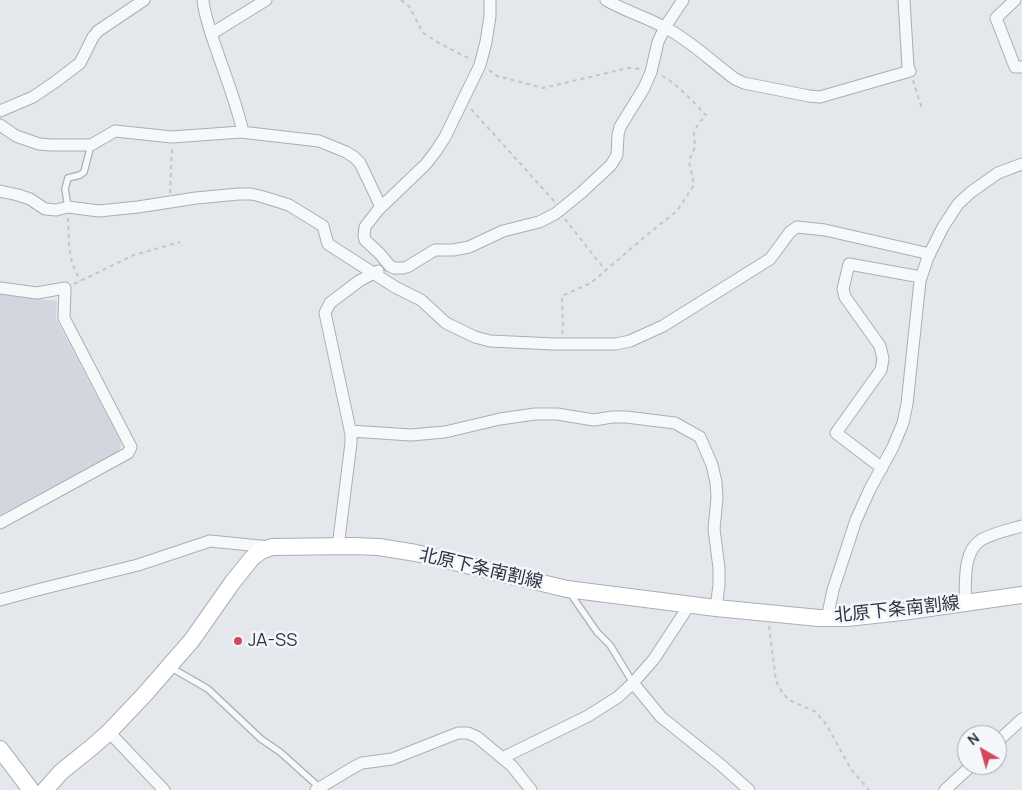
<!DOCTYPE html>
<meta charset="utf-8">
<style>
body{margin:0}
#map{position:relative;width:1022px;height:790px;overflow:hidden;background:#e4e7ec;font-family:Manrope,sans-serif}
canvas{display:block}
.north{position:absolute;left:957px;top:725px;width:50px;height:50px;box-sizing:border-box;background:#f4f6f9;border:1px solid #a4a8b1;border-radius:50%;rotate:322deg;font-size:14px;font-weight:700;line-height:20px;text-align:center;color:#2b3445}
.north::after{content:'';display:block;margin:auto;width:18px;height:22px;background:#d1495b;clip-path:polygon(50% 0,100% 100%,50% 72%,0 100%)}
</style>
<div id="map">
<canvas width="1022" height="790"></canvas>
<div class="north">N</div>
</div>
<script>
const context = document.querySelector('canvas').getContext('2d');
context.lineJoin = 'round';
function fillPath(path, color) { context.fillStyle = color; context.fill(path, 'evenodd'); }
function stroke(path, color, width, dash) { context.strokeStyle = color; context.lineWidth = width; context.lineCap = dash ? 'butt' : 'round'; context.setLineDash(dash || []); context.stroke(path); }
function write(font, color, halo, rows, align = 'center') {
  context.font = font + ' Manrope,"Noto Sans JP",sans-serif'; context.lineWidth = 5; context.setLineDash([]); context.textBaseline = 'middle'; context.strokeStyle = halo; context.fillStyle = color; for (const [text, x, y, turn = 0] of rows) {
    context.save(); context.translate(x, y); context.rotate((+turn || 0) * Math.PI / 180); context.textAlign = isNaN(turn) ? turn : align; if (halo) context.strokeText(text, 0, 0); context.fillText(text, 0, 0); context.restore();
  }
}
const built = new Path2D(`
 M0,294L4,295L57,301L56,319L121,442L120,450L114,454L0,515Z`);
const path = new Path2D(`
 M401,0L409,6L423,33L439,43L472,60
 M489,70L497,76L543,88L628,68L641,69
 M913,80L922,109
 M471,109L555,202
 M170,193L172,147
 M68,218L69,245L72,263L80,281
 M565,219L605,270
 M74,284L134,255L180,242
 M562,334L563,329L562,296L591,283L648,234L677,211L694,185L689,161L695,147L694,133L698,124L706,115C694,103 675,81 660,75
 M769,626L776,681L782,692L789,700L816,712L826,724L851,769L869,790`);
const lane = new Path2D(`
 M68,207L65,189L68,178L80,175L84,172L91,145
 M570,593L597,632L610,645L633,683
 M170,667L208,689L261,739L280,752L319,787`);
const street = new Path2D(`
 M203,0C205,20 213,38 219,57C228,82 237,106 243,132
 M490,0V16L486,42L480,65L445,137L436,151L426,164L378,210L365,227L364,236L365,240L380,254L390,266L394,268H403L407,267L435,250H453L469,247L503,231L539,222L555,214L581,193L611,165L617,155L618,135L620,127L644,88L651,72L658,42L665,27L683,0
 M606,0C625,11 646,17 666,28C691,41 712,62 735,79L744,83L809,96L820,97L910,71L908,67L904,0
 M1015,0L996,18L1015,67H1022
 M211,34L266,0
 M0,111L33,97L55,82L80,63L93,37L98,31L144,0
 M0,125L16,136L39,144L51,145H91L115,131L172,137L241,132L319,141L346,152L354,157L360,163L381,207
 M0,191L18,195L30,199L45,209L56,210L68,207L99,211L138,207L196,198L239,194H251L260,196L289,205L323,226L328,244L395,287L421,300L446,323L475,337L490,341L554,344H616L630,341L663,326L770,259L790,232L797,227L825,230L930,254
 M0,288L37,293L65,288L64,318L131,447L128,453L0,523
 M350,431L411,435L445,432L500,419L535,414H557L594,420L612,417H626L675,423L682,427L700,437L712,465L716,482L717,498L714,529L719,568V585L716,608
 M882,468L836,433L881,370L883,359L880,346L845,297L843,289L849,264L921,277
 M338,547L351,443V434L325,313L330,303L359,281L378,271
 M0,600L41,589L138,565L210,541L270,547
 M965,603C966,584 962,552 981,540C993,533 1008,530 1022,526
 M827,618L833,590L856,520L870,489L893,447L903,423L907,404L920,281L928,257L943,227L958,204L971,192L998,173L1022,164
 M633,683L661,717L721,765L749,790
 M109,732L164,790
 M997,742L1022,719
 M502,758L588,716L618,697L633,683L654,659L690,604
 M316,790L354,767L362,763L392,759L458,733H468L477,737L512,766L531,790
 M945,790L972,765`);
const secondary = new Path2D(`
 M0,749L31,790
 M45,790L61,772L92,747L109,732L145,694L192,640L232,583L252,558L261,551L272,547L353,546L379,547L416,553L567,589L716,608L819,618H847L902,612L1022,595`);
const markers = [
 [238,641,5,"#d1495b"]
];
const streetNames = [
 ["北原下条南割線",481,569,13],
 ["北原下条南割線",897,610,-6]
];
const poiNames = [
 ["JA-SS",248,641]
];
fillPath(built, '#d2d6de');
stroke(lane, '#a9aeb7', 8);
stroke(street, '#a9aeb7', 13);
stroke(secondary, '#a9aeb7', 18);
stroke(path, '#c2c5cb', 2, [4, 4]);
stroke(lane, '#f7f8fa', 5.5);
stroke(street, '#f7f8fa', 11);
stroke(secondary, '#fff', 16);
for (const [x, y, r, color] of markers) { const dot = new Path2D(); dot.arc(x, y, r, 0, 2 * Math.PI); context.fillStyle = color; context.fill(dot); stroke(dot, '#f4f6f9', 2); }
write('18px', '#2b3445', '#f4f6f9', streetNames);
write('18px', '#2b3445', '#f4f6f9', poiNames, 'left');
</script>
